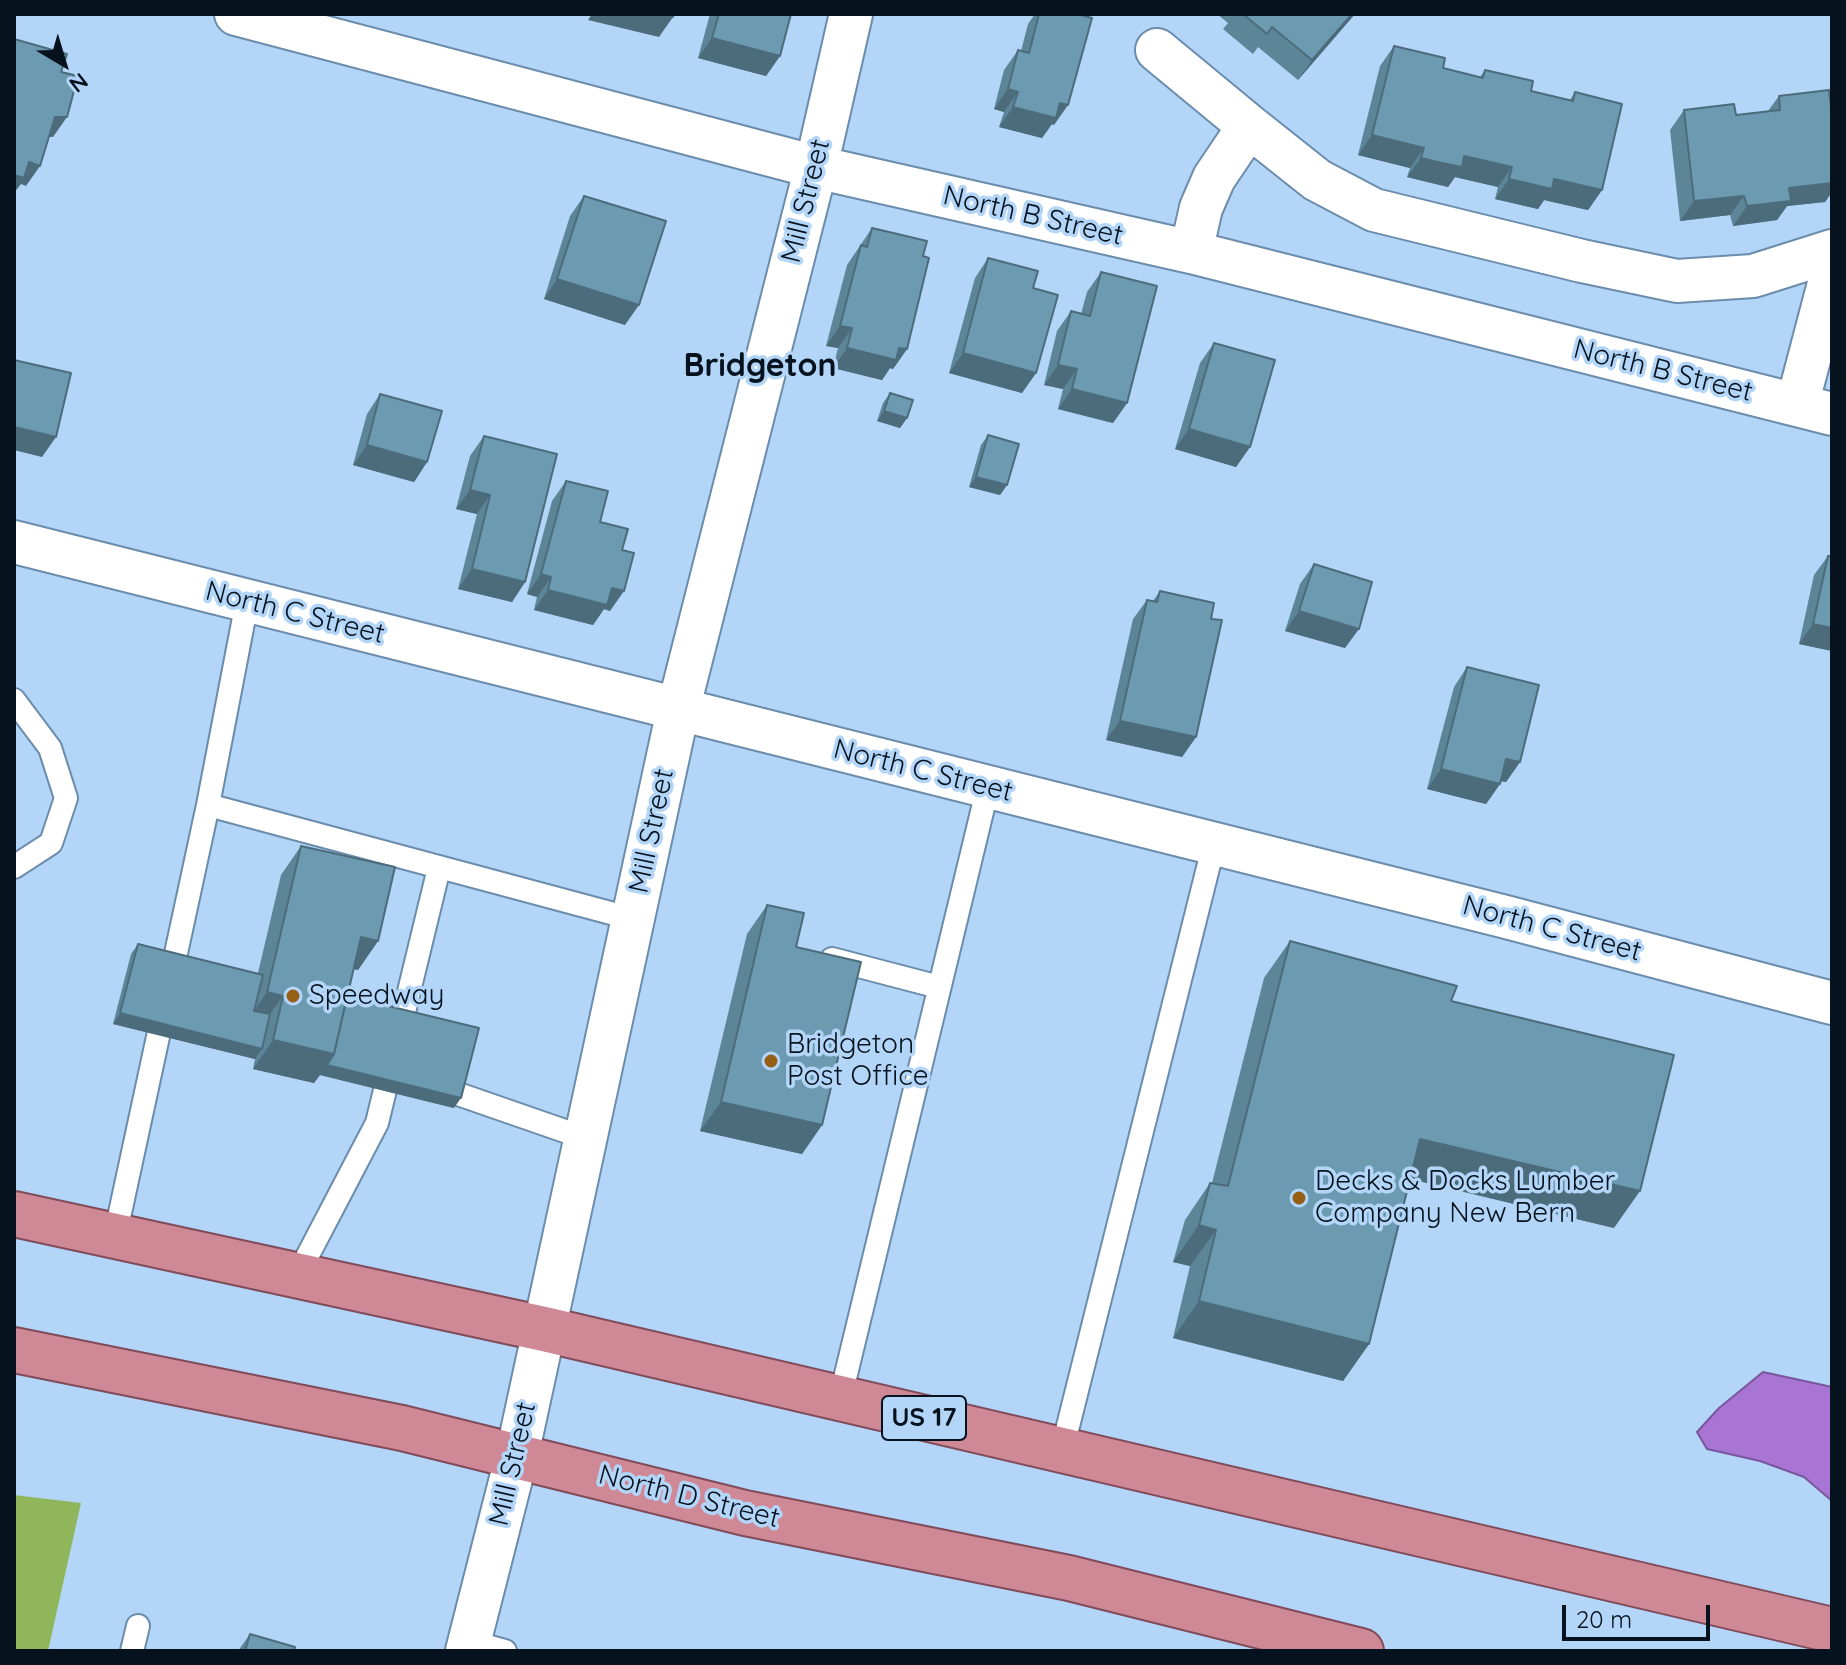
<!DOCTYPE html>
<style>
body{margin:0}
#map{position:relative;width:1846px;height:1665px;overflow:hidden;background:#b3d6f8;font-family:Quicksand,sans-serif}
canvas{display:block}
.frame{position:absolute;inset:0;border:16px solid #06121d;pointer-events:none}
.north{position:absolute;left:24px;top:24px;width:80px;height:80px;-webkit-text-stroke:6px #b3d6f8;paint-order:stroke;rotate:142deg;font-size:22px;font-weight:700;line-height:32px;text-align:center;color:#06121d}
.north::after{content:'';display:block;margin:auto;width:28px;height:36px;background:#06121d;clip-path:polygon(50% 0,100% 100%,50% 72%,0 100%)}
.scale{position:absolute;left:1562px;top:1605px;width:148px;height:36px;box-sizing:border-box;border:4px solid #06121d;border-top:0;padding-left:10px;font-size:24px;line-height:28px;white-space:nowrap;color:#06121d;-webkit-text-stroke:6px #b3d6f8;paint-order:stroke}
</style>
<div id="map">
<canvas width="1846" height="1665"></canvas>
<div class="frame"></div>
<div class="north">N</div>
<div class="scale">20 m</div>
</div>
<script>
const context = document.querySelector('canvas').getContext('2d');
context.lineJoin = 'round';
function fillPath(path, color) { context.fillStyle = color; context.fill(path, 'evenodd'); }
function stroke(path, color, width, dash) { context.strokeStyle = color; context.lineWidth = width; context.lineCap = dash ? 'butt' : 'round'; context.setLineDash(dash || []); context.stroke(path); }
function write(font, color, halo, rows, align = 'center') {
  context.font = font + ' Quicksand,sans-serif'; context.lineWidth = 7; context.setLineDash([]); context.textBaseline = 'middle'; context.strokeStyle = halo; context.fillStyle = color; for (const [text, x, y, turn = 0] of rows) {
    context.save(); context.translate(x, y); context.rotate((+turn || 0) * Math.PI / 180); context.textAlign = isNaN(turn) ? turn : align; if (halo) context.strokeText(text, 0, 0); context.fillText(text, 0, 0); context.restore();
  }
}
const green = new Path2D(`
 M14,1495L81,1503L48,1651H14Z`);
const water = new Path2D(`
 M1763,1372L1832,1387V1501L1804,1477L1760,1461L1707,1449L1697,1432L1719,1408Z`);
const service = new Path2D(`
 M14,700L50,748L66,798L51,843L14,867
 M208,805L633,919
 M832,959L939,987
 M435,1086L585,1138
 M115,1236L208,805L247,602
 M297,1276L377,1123L439,868
 M840,1399L988,787
 M1062,1450L1214,844
 M469,1641L505,1651
 M132,1651L138,1626`);
const minor = new Path2D(`
 M236,14L816,167L1191,252L1832,414
 M1157,50L1249,126L1214,178L1201,208L1191,252
 M1249,126L1317,180L1374,210L1582,261L1677,281L1753,276L1832,251
 M1797,405L1832,272
 M14,542L1506,917L1832,1003
 M467,1651L517,1455L678,710L816,167L851,14`);
const trunk = new Path2D(`
 M14,1214L544,1329L1832,1630
 M14,1350L402,1428L745,1513L1069,1578L1361,1651`);
const wall = new Path2D(`
 M710,14H791L780,56L766,76L698,58Z
 M1035,14H1080L1054,125L1052,124L1042,138L999,127L1004,112L994,109L1004,70L1018,50L1021,51L1028,24Z
 M1217,14H1355L1298,80L1258,47L1253,54L1223,29L1228,23Z
 M1394,46L1443,68L1480,77L1485,70L1531,91L1570,100L1575,92L1602,190L1588,210L1544,200L1538,209L1495,199L1498,187L1455,177L1448,187L1407,177L1410,168L1358,155L1380,66Z
 M1779,96L1832,114V192L1825,202L1787,206L1777,220L1733,226L1730,215L1680,221L1670,130L1684,110L1736,115L1768,111Z
 M584,196L625,325L544,299L570,216Z
 M872,228L923,256L907,349L893,369L890,368L882,380L833,368L838,348L826,346L847,265Z
 M988,258L1033,288L1036,373L1022,393L949,373L975,278Z
 M1101,272L1127,403L1113,423L1058,409L1063,389L1044,385L1057,331L1071,311L1081,314L1087,292Z
 M1214,343L1250,447L1236,467L1175,449L1200,363Z
 M890,393L907,418L900,428L877,421L883,403Z
 M380,394L427,462L414,482L353,465L367,414Z
 M988,435L1007,485L1000,495L969,487L981,445Z
 M484,436L525,582L512,602L458,589L477,514L456,509L470,456Z
 M566,481L622,550L610,611L604,609L593,625L534,610L537,597L527,594L552,501Z
 M1828,556L1832,651L1799,644L1814,575Z
 M1314,564L1345,648L1285,631L1300,584Z
 M1160,591L1211,619L1196,737L1182,757L1106,740L1133,619L1147,600L1153,601Z
 M1467,667L1520,762L1506,782L1500,781V784L1486,804L1427,789L1454,687Z
 M301,846L378,941L358,970L353,969L347,996L454,1108L320,1075L314,1083L253,1069L255,1059L113,1024L131,954L138,944L258,973L281,875Z
 M767,905L796,947L822,1125L802,1154L700,1131L747,934Z
 M1290,941L1451,1001L1614,1228L1410,1179L1369,1344L1343,1381L1173,1338L1190,1266L1173,1262L1185,1220L1210,1183H1212L1264,978Z
 M250,1634L294,1651H238Z`);
const shadedWall = new Path2D(`
 M592,14H659L673,17L659,37L588,20Z
 M1352,14H1355L1298,80L1312,60Z
 M712,38L780,56L766,76L698,58Z
 M1008,89L1018,92L1004,112L994,109Z
 M1060,103L1068,105L1054,125L1052,124L1042,138L999,127L1013,107Z
 M55,117H67L53,137L41,136Z
 M1372,135L1424,148L1410,168L1358,155Z
 M1464,156L1512,167L1498,187L1455,177L1448,187L1407,177L1421,158Z
 M29,162L40,166L26,186L21,184L14,193V175Z
 M1509,179H1554L1602,190L1588,210L1544,200L1538,209L1495,199Z
 M1832,183V192L1825,202L1787,206L1777,220L1733,226L1747,206L1789,188Z
 M1744,196L1730,215L1680,221L1694,201Z
 M557,279L639,305L625,325L544,299Z
 M840,326L852,328L838,348L826,346Z
 M847,348H899L907,349L893,369L890,368L882,380L833,368Z
 M963,353L1036,373L1022,393L949,373Z
 M1058,365L1077,369L1063,389L1044,385Z
 M1072,389L1127,403L1113,423L1058,409Z
 M884,411L907,418L900,428L877,421Z
 M14,427L56,437L42,457L14,450Z
 M1189,429L1250,447L1236,467L1175,449Z
 M367,445L427,462L414,482L353,465Z
 M976,477L1007,485L1000,495L969,487Z
 M470,490L490,495L477,514L456,509Z
 M472,569L525,582L512,602L458,589Z
 M541,574L551,577L537,597L527,594Z
 M612,588L624,591L610,611L604,609L593,625L534,610L548,590Z
 M1299,611L1359,629L1345,648L1285,631Z
 M1813,624L1832,628V651L1799,644Z
 M1120,721L1196,737L1182,757L1106,740Z
 M1506,759L1520,762L1506,782L1492,779Z
 M1441,769L1500,784L1486,804L1427,789Z
 M361,937L378,941L358,970L340,966Z
 M267,992L283,996L263,1024L247,1021Z
 M120,1013L262,1049L255,1059L113,1024Z
 M273,1040L334,1054L461,1098L454,1108L320,1075L314,1083L253,1069Z
 M721,1102L822,1125L802,1154L700,1131Z
 M1420,1139L1640,1191L1614,1228L1394,1175Z
 M1199,1225L1216,1230L1190,1266L1173,1262Z
 M1199,1301L1369,1344L1343,1381L1173,1338Z`);
const building = new Path2D(`
 M659,14H674L673,17Z
 M719,14H791L780,56L712,38Z
 M1039,14H1078L1092,18L1068,105L1060,103L1056,118L1013,107L1018,92L1008,89L1018,50L1029,53Z
 M1243,14H1352L1312,60L1272,27L1267,34Z
 M14,39L67,54L61,72L78,76L67,117H55L40,166L29,162L24,178L14,175Z
 M1394,46L1445,58L1443,68L1483,78L1485,70L1533,81L1531,91L1573,101L1575,92L1622,104L1602,190L1554,179L1552,189L1509,179L1512,167L1464,156L1462,167L1442,163L1421,158L1424,148L1372,135Z
 M1829,90L1832,114V183L1789,188L1791,201L1747,206L1744,196L1694,201L1684,110L1734,104L1736,115L1780,110L1779,96Z
 M584,196L666,221L639,305L557,279Z
 M872,228L927,241L923,256L929,258L907,349L899,348L896,360L847,348L852,328L840,326L861,245L867,247Z
 M988,258L1038,271L1033,288L1058,295L1036,373L963,353Z
 M1101,272L1157,286L1127,403L1072,389L1077,369L1058,365L1071,311L1090,316Z
 M1214,343L1275,360L1250,447L1189,429Z
 M14,360L71,373L56,437L14,427Z
 M890,393L913,400L907,418L884,411Z
 M380,394L442,411L427,462L367,445Z
 M988,435L1019,444L1007,485L976,477Z
 M484,436L557,454L525,582L472,569L490,495L470,490Z
 M566,481L608,491L600,522L628,529L622,550L634,553L624,591L612,588L607,605L548,590L551,577L541,574Z
 M1828,556H1832V628L1813,624Z
 M1314,564L1372,582L1359,629L1299,611Z
 M1160,591L1214,603L1211,619L1222,620L1196,737L1120,721L1147,600L1157,602Z
 M1467,667L1539,685L1520,762L1506,759L1500,784L1441,769Z
 M301,846L395,867L378,941L361,937L334,1054L273,1040L283,996L267,992Z
 M767,905L804,913L796,947L861,962L822,1125L721,1102Z
 M1290,941L1457,986L1451,1001L1674,1055L1640,1191L1420,1139L1369,1344L1199,1301L1216,1230L1199,1225L1210,1183L1228,1186Z
 M138,944L263,975L254,1011L270,1014L262,1049L120,1013Z
 M347,996L479,1028L461,1098L327,1065L334,1054Z
 M250,1634L295,1647L294,1651H245Z`);
const markers = [
 [293,996,8,"#955f16"],
 [771,1061,8,"#955f16"],
 [1299,1198,8,"#955f16"]
];
const shields = [
 [924,1418,84]
];
const shieldNames = [
 ["US 17",924,1418]
];
const streetNames = [
 ["Mill Street",806,201,-76],
 ["North B Street",1033,216,13],
 ["North B Street",1663,371,14],
 ["North C Street",295,613,14],
 ["North C Street",923,771,14],
 ["Mill Street",652,831,-78],
 ["North C Street",1552,929,15],
 ["Mill Street",513,1464,-77],
 ["North D Street",689,1497,14]
];
const poiNames = [
 ["Speedway",309,996],
 ["Bridgeton",787,1045],
 ["Post Office",787,1077],
 ["Decks & Docks Lumber",1315,1182],
 ["Company New Bern",1315,1214]
];
const quarterNames = [
 ["Bridgeton",760,366]
];
fillPath(green, '#90b65c');
fillPath(water, '#a975d4');
stroke(water, '#78579d', 2);
stroke(service, '#6b8cab', 26);
stroke(minor, '#6b8cab', 46);
stroke(trunk, '#804b5a', 48);
stroke(service, '#fff', 22);
stroke(minor, '#fff', 42);
stroke(trunk, '#ce8896', 44);
fillPath(wall, '#5d8598');
fillPath(shadedWall, '#4c6c7c');
fillPath(building, '#6c9bb1');
stroke(building, '#4c6c7c', 2);
for (const [x, y, r, color] of markers) { const dot = new Path2D(); dot.arc(x, y, r, 0, 2 * Math.PI); context.fillStyle = color; context.fill(dot); stroke(dot, '#b3d6f8', 3); }
for (const [x, y, w] of shields) { const box = new Path2D(); box.roundRect(x - w / 2, y - 22, w, 44, 6); context.fillStyle = '#b3d6f8'; context.fill(box); stroke(box, '#06121d', 2); }
write('bold 26px', '#06121d', null, shieldNames);
write('28px', '#06121d', '#b3d6f8', streetNames);
write('28px', '#06121d', '#b3d6f8', poiNames, 'left');
write('bold 32px', '#06121d', '#b3d6f8', quarterNames);
</script>
